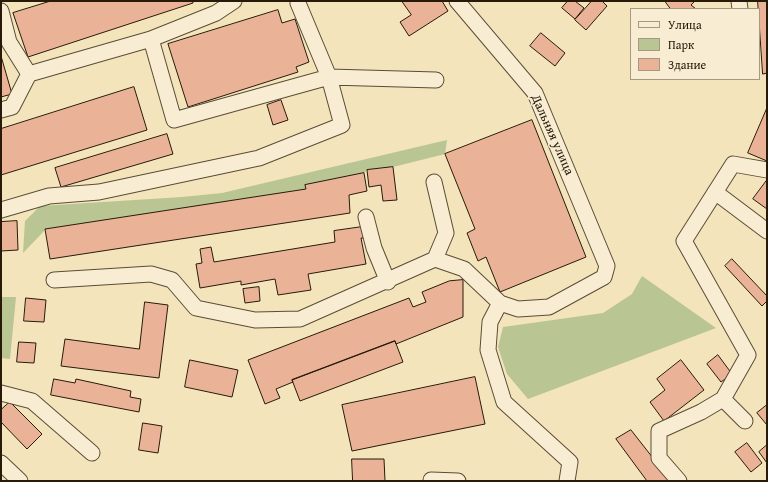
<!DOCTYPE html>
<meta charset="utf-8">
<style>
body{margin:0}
#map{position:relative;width:768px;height:482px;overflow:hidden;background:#f4e4bb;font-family:"Gentium Book Plus",serif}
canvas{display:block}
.frame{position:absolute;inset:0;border:2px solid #271a09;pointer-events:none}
.legend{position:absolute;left:630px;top:8px;width:130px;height:72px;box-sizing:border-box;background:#f8edd3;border:1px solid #a49982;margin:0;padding:5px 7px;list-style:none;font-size:12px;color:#271a09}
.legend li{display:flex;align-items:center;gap:8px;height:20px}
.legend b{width:20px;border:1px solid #a49982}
</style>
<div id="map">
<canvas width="768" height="482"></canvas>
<div class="frame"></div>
<ul class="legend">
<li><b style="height:5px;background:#f8edd3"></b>Улица</li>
<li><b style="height:11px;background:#b9c592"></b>Парк</li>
<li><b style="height:11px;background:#eab398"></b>Здание</li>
</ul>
</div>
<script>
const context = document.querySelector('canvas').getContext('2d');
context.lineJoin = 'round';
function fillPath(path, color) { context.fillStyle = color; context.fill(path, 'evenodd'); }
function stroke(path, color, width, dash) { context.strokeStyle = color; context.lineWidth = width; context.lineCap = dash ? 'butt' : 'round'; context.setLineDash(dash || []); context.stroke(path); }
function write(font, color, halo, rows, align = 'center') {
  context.font = font + ' "Gentium Book Plus",serif'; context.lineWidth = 3; context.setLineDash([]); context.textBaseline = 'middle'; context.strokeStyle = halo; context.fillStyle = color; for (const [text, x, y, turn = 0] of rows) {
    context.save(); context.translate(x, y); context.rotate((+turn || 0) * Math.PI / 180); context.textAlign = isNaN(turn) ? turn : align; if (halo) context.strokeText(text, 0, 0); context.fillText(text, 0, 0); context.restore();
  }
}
const green = new Path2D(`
 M447,140L445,154L393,167L367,170L364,173L306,189L46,229L23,253L25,221L40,206L182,197L222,193Z
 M642,276L716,328L528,399L507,374L498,347L503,327L603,313L632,294Z
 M1,297H16L10,359L1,358Z`);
const building = new Path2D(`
 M51,1H193V3L28,57L13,13Z
 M402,1H442L448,11L409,36L400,22L411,15Z
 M568,1H575L584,8L575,19L562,8Z
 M592,1H602L607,6L586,30L575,20Z
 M665,1H695L691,5L696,9H671Z
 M758,1H767V73L763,74Z
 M278,10L282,23L295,19L309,62L296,67L298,72L188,107L168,44Z
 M541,33L565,53L555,66L530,46Z
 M1,56L12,94L1,97Z
 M134,87L147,130L1,175V129Z
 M281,100L288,120L273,125L267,105Z
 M767,108V161L748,153Z
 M532,120L586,257L500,292L486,257L478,261L467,233L475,229L445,154Z
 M167,134L173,154L61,187L55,168Z
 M393,167L397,200L383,201L381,185L369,187L367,170Z
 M364,173L367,191L349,195L350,213L50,259L45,229L306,189L305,185Z
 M767,180V209L753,199Z
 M17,221L18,250L1,251V222Z
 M362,227L364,238H361L366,264L308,274L311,290L278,295L275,279L241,285V281L200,288L196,264L202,263L200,249L211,247L214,262L335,242L334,231Z
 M732,259L767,296V301L762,306L725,266Z
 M463,280V317L396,344L395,341L292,380L293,382L276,389L280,398L265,404L248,360L409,298L413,307L426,302L422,292L449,281Z
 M259,287L260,301L245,303L243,289Z
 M26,298L46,300L44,322L24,321Z
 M145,302L168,305L159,378L61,366L65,339L139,349Z
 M395,341L403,362L300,401L292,380Z
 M19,342L36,343L34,363L17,362Z
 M718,355L732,374L721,382L707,364Z
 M190,360L238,370L232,397L185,387Z
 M681,360L704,390L664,421L650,402L665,390L657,379Z
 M475,377L485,424L352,451L342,405Z
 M54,379L75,383L76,379L131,391L130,397L141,399L139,412L51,395Z
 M10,402L42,434L27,449L1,422V410Z
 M767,405V425L757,413Z
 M143,423L162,426L158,453L139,450Z
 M631,430L671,481H647L616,439Z
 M747,443L762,463L751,472L735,452Z
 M767,445V463L759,452Z
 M352,459H384L385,481H353Z`);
const minor = new Path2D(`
 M739,1L740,9
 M298,3L329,77L436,80
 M1,11L9,42L29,74
 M151,39L216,13L234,1
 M1,110L12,107L29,74L151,39L174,120L329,77L342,125L259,158L99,192L49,196L1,210
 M434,182L446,233L435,259
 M715,192L767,231
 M366,217L374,248L388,282
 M54,280L151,274L172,280L196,308L255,320L300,319L435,259L464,269L500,303L518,309L549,307L604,277L607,266L535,93L457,1
 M500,303L490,322L488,350L504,402L570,462L567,481
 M1,393L32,401L92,453
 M723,399L745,421
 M1,463L20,481
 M431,480L458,481
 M679,481L659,458V431L701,412L723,399L748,355L684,241L733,164L767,170`);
const streetNames = [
 ["Дальняя улица",552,135,66]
];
fillPath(green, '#b9c592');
fillPath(building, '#eab398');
stroke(building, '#271a09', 1);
stroke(minor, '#5a4c36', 17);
stroke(minor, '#f8edd3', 15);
write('13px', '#271a09', '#f8edd3', streetNames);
</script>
